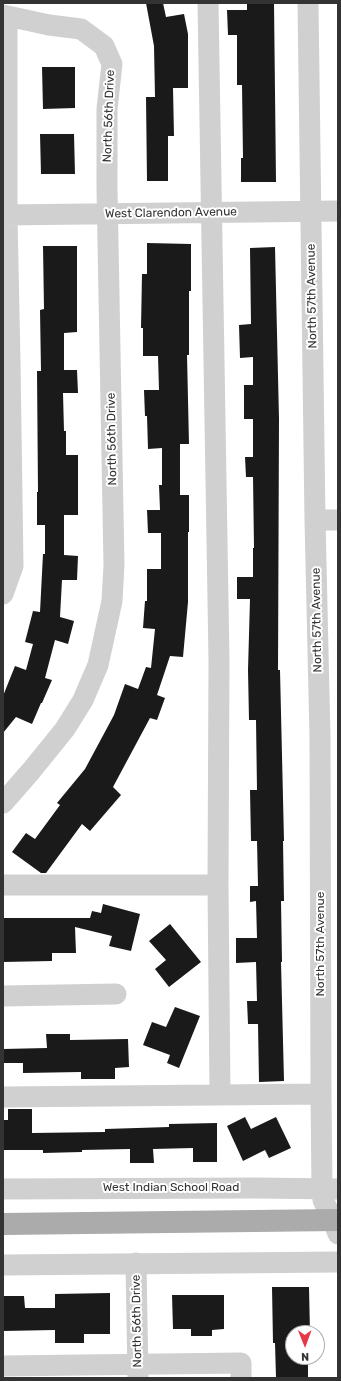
<!DOCTYPE html>
<style>
body{margin:0}
#map{position:relative;width:341px;height:1381px;overflow:hidden;background:#fff;font-family:Rubik,sans-serif}
canvas{display:block}
.frame{position:absolute;inset:0;border:4px solid #333;pointer-events:none}
.north{position:absolute;left:285px;top:1325px;width:40px;height:40px;box-sizing:border-box;background:#fff;border:1px solid #adadad;border-radius:50%;rotate:179deg;font-size:11px;font-weight:700;line-height:16px;text-align:center;color:#333}
.north::after{content:'';display:block;margin:auto;width:14px;height:18px;background:#e63946;clip-path:polygon(50% 0,100% 100%,50% 72%,0 100%)}
</style>
<div id="map">
<canvas width="341" height="1381"></canvas>
<div class="frame"></div>
<div class="north">N</div>
</div>
<script>
const context = document.querySelector('canvas').getContext('2d');
context.lineJoin = 'round';
function fillPath(path, color) { context.fillStyle = color; context.fill(path, 'evenodd'); }
function stroke(path, color, width, dash) { context.strokeStyle = color; context.lineWidth = width; context.lineCap = dash ? 'butt' : 'round'; context.setLineDash(dash || []); context.stroke(path); }
function write(font, color, halo, rows, align = 'center') {
  context.font = font + ' Rubik,sans-serif'; context.lineWidth = 4; context.setLineDash([]); context.textBaseline = 'middle'; context.strokeStyle = halo; context.fillStyle = color; for (const [text, x, y, turn = 0] of rows) {
    context.save(); context.translate(x, y); context.rotate((+turn || 0) * Math.PI / 180); context.textAlign = isNaN(turn) ? turn : align; if (halo) context.strokeText(text, 0, 0); context.fillText(text, 0, 0); context.restore();
  }
}
const building = new Path2D(`
 M146,3H163L166,17L184,14L188,34V88H173L174,136H168V181H147L146,97H155L154,46Z
 M247,3H274L276,182H241V158H243L242,85H237V35H228L227,10H247Z
 M42,67H75V108L43,109Z
 M40,134H74L75,174H41Z
 M147,243L191,244V291H189V355H187L189,444H180V495H189V532H188V602L183,657L170,656L157,695L165,698L157,720L150,718L113,787L121,795L90,831L82,824L46,873H41L12,852L26,833L35,839L60,805L57,803L85,769L114,715L125,684L138,689L146,667L151,668L155,629L143,628L145,601H147V569H161V533H148L147,510H160L159,485H162V448L148,449L147,416H145L144,390H159L158,356H143V328H141L142,274H147Z
 M43,246H77V332L64,333V370H77L78,393H63L64,431H66V455H78V515H64V555L78,556L77,580H62L60,617L74,621L68,644L55,640L45,678L52,680L42,703H41L32,724L16,717L3,733V696L15,666L26,670L33,644L25,642L33,611L40,612L43,554H45V525H37V492H38L37,371H41L40,310L44,309Z
 M275,247L279,419L278,670H280L284,841H283L284,901H281L282,962H281L284,1081L259,1082L258,1024H248L247,1001H257L256,962L236,963V938H257L256,901L250,902V886H258L257,841H251L250,790H257L256,720H249L248,670L250,599H237V577H253V548H254L253,477H246L245,457H253V419H244V385H253V357L240,358L239,325L251,324L250,248Z
 M103,904L140,914L131,951L109,946L112,936L75,927L76,953H52V961L3,962V918H90L92,911L101,913Z
 M170,924L201,962L169,987L155,969L166,960L149,941Z
 M175,1007L200,1016L179,1068L167,1063L170,1055L143,1045L152,1022L166,1027Z
 M46,1034H70V1040L128,1039L129,1067L115,1068V1079H81V1072L23,1073V1063H3V1049L47,1048Z
 M8,1109H32V1133L105,1132V1129L169,1127V1124L217,1123V1162H193V1148L153,1149L154,1163H130V1149L82,1150V1152L43,1153V1150H3V1120H8Z
 M245,1117L251,1129L276,1117L291,1148L269,1158L265,1150L243,1161L227,1126Z
 M272,1287H309L310,1333H293V1357H308V1378H276L275,1343H273Z
 M110,1293V1334H84V1343H55V1330L3,1331V1296H24L25,1308H55V1294Z
 M172,1295H224V1329L212,1330V1336H191V1329H173Z`);
const minor = new Path2D(`
 M208,3L219,660L218,885L220,1095
 M308,3L315,520L320,737L321,1094L322,1190L323,1200L333,1220L338,1234
 M3,15L49,25L81,29L104,46L112,64L107,109V188L114,565L112,601L98,665L83,700L65,729L31,771L3,803
 M3,215L338,211
 M315,520H338
 M3,594L13,566L10,362L7,215V16
 M3,885H218
 M3,996L116,994
 M3,1097L321,1094
 M3,1189L256,1188L338,1189
 M136,1263L138,1378
 M3,1265L338,1262
 M3,1366L241,1363V1378`);
const major = new Path2D(`
 M3,1224L338,1220`);
const streetNames = [
 ["North 56th Drive",109,116,-88],
 ["West Clarendon Avenue",171,213,-1],
 ["North 57th Avenue",312,296,-91],
 ["North 56th Drive",112,439,-91],
 ["North 57th Avenue",317,620,-91],
 ["North 57th Avenue",321,944,-90],
 ["West Indian School Road",171,1188],
 ["North 56th Drive",137,1321,-91]
];
fillPath(building, '#1a1a1a');
stroke(minor, '#d0d0d0', 21);
stroke(major, '#ababab', 22);
write('12px', '#333', '#fff', streetNames);
</script>
